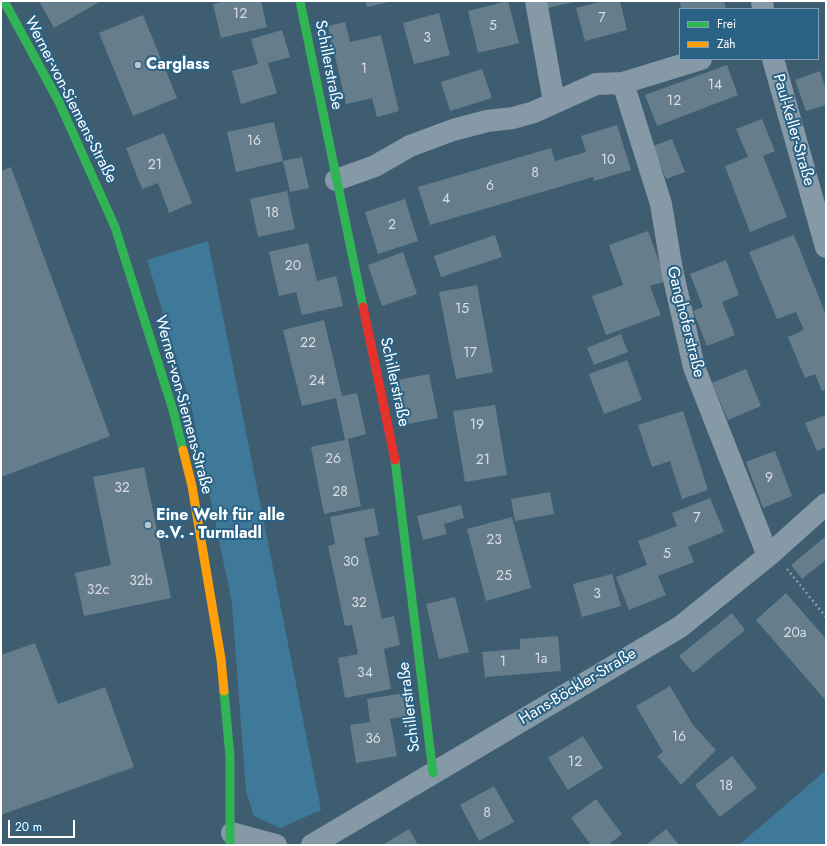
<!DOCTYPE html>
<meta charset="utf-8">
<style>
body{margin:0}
#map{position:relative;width:827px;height:846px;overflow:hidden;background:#3f5d70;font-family:Jost,sans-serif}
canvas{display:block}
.frame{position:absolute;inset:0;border:2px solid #fff;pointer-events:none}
.legend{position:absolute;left:679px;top:8px;width:140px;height:52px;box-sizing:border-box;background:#2a6285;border:1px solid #7fa1b6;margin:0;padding:5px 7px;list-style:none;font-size:12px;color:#fff}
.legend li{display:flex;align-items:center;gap:8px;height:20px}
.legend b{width:20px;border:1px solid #7fa1b6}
.scale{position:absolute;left:8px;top:820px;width:67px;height:18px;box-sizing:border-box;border:2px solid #fff;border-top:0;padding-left:5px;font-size:12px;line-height:14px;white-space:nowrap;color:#fff;-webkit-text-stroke:3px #2a6285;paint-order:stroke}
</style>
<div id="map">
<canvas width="827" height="846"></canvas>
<div class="frame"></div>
<ul class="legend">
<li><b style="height:5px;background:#30b455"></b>Frei</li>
<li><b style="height:5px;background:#ff9f0a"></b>Zäh</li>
</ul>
<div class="scale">20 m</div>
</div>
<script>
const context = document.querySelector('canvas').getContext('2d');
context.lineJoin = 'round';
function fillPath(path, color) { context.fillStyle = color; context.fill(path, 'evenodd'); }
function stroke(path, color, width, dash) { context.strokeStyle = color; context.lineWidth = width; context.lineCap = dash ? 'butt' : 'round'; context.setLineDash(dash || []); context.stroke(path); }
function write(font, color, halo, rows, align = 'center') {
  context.font = font + ' Jost,sans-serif'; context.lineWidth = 4; context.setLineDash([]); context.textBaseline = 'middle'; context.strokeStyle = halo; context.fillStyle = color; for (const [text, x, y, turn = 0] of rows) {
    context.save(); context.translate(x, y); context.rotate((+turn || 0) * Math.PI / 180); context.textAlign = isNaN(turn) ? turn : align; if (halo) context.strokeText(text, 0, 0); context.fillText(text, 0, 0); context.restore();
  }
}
const green = new Path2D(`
 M208,241L321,810L280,828L254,816L246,792L232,603L192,410L147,260Z
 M826,770V841L821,845H739Z`);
const building = new Path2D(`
 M39,1H101L54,28Z
 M225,1H261L267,27L221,38L213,4Z
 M365,1H389V2L367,7Z
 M508,1L519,43L478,53L468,11Z
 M545,1H575V2L547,8Z
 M603,1H620L627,30L585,41L576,8Z
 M680,1H724L726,9H681Z
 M439,13L450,55L414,64L403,23Z
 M143,15L177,98L133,116L99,33Z
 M345,22L350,42L381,35L399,111L377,117L372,98L346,104L328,26Z
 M282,30L290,57L268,63L277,93L241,104L232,71L258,64L251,39Z
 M727,65L738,95L657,126L645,95Z
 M482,69L492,98L450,111L441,82Z
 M820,71L826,89V105L806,111L795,80Z
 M762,119L775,151L763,156L787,217L750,232L725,166L748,157L736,129Z
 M274,122L283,161L236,172L227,132Z
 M617,125L631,170L594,181L593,177L430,225L418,187L551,148L555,161L586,152L581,136Z
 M164,133L192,203L169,213L158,183L142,189L126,148Z
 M672,139L685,172L666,179L653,146Z
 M302,157L309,188L290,192L283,161Z
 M11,167L110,436L1,477V171Z
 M287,191L295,229L258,237L250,199Z
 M405,199L418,241L378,254L365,212Z
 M648,231L666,281L650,286L661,315L606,335L592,296L623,285L609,245Z
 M495,235L502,257L441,277L434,256Z
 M794,235L826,315V389L822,391L815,374L805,378L788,337L804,330L796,312L777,319L749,252Z
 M308,243L317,281L336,276L343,306L302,315L296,292L279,296L269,252Z
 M403,252L417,294L382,306L368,265Z
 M726,260L739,295L722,302L735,335L707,346L693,311L703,307L690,274Z
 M477,285L493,372L456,379L439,292Z
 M324,320L342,396L357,393L366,434L348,439L361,506L324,514L311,447L345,440L336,398L302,406L283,330Z
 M621,334L628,352L594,365L587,348Z
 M627,360L642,400L604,414L589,374Z
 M746,369L761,406L728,420L712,383Z
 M429,374L438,418L403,425L393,381Z
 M495,405L507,475L465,482L453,411Z
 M683,411L708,490L682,499L670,461L652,467L638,425Z
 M826,415V447L817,451L805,423Z
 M775,451L792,496L763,508L746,462Z
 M144,467L171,598L84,616L75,573L111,565L93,477Z
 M550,492L554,514L515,521L511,499Z
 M710,498L724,532L688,547L694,562L658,576L666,595L629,610L616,577L647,565L638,541L677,526L672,513Z
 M461,505L464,518L444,524L447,534L423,540L417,516Z
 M374,508L379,535L364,538L382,619L394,616L400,645L384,649L391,689L345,698L338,658L358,654L352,625L345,626L328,546L335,544L330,517Z
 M512,517L531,588L486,601L467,529Z
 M826,536V560L802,579L791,565Z
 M612,574L621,606L582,617L573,584Z
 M786,593L826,639V701L756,620Z
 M455,597L469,652L439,659L426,604Z
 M732,613L745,630L693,673L679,656Z
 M558,636L561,671L485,677L482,652L520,649V639Z
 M35,643L58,704L105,687L134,767L1,815V655Z
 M670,686L693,725L716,750L681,785L657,756L663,752L636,706Z
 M405,693L409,716L390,719L397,756L356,763L350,725L370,722L367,699Z
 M583,736L603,768L568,790L548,758Z
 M732,756L757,788L720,817L695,785Z
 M494,786L514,822L479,841L460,805Z
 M596,799L622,834L608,845H591L571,818Z
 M409,829L418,845H384V844Z
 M666,829L679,845H646Z`);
const path = new Path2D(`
 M787,569L826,617`);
const street = new Path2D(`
 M536,1L554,102
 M762,1L763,9
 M773,59L826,247
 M623,83L661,204L672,270L694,367L768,556
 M336,180L375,166L410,146L453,130L487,121L513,118L534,112L596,84L623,83L701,59
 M232,833L276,845
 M312,845L680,627L768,556L826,504`);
const fast = new Path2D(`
 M4,1L59,102L115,227L173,410L183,450
 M300,1L363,307
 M395,460L433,773
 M224,691L230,757V845`);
const slow = new Path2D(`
 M183,450L192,486L221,659L224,691`);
const jam = new Path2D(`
 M363,307L395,460`);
const markers = [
 [138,65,4,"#bcc6cd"],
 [148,525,4,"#bcc6cd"]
];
const numberNames = [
 ["12",240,15],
 ["7",602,19],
 ["5",493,27],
 ["3",427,39],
 ["1",364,70],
 ["14",715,86],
 ["12",674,102],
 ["16",254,142],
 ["10",608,161],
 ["21",155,166],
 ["8",535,174],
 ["6",490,187],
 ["4",446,200],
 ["18",272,214],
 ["2",392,226],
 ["20",293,267],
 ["15",462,310],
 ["22",308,344],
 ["17",470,354],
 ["24",317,382],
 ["19",477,426],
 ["26",333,460],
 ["21",483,461],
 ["9",769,479],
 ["32",122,489],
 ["28",340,493],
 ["7",697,519],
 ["23",494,541],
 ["5",667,555],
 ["30",351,563],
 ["25",504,577],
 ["32b",141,582],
 ["32c",98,591],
 ["3",597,595],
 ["32",359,604],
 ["20a",795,634],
 ["1a",541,660],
 ["1",503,663],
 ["34",365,674],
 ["16",679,738],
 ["36",373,740],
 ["12",575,763],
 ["18",726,787],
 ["8",487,814]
];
const poiNames = [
 ["Carglass",146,65],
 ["Eine Welt für alle",156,516],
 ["e.V. - Turmladl",156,534]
];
const streetNames = [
 ["Schillerstraße",328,65,79],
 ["Werner-von-Siemens-Straße",70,100,63],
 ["Paul-Keller-Straße",793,130,74],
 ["Ganghoferstraße",685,322,76],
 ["Schillerstraße",394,382,78],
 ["Werner-von-Siemens-Straße",183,405,75],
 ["Hans-Böckler-Straße",578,687,-31],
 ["Schillerstraße",410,707,-97]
];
fillPath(green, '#3f799a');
fillPath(building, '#667d8b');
stroke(path, '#8599a6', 2.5, [2, 3]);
stroke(street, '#8599a6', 22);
stroke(fast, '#30b455', 9);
stroke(slow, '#ff9f0a', 9);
stroke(jam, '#e5322d', 9);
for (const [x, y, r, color] of markers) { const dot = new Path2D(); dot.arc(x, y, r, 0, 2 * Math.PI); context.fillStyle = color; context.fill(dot); stroke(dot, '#2a6285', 1.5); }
write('14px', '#d9dee2', null, numberNames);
write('bold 16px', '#fff', '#2a6285', poiNames, 'left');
write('16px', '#fff', '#2a6285', streetNames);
</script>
